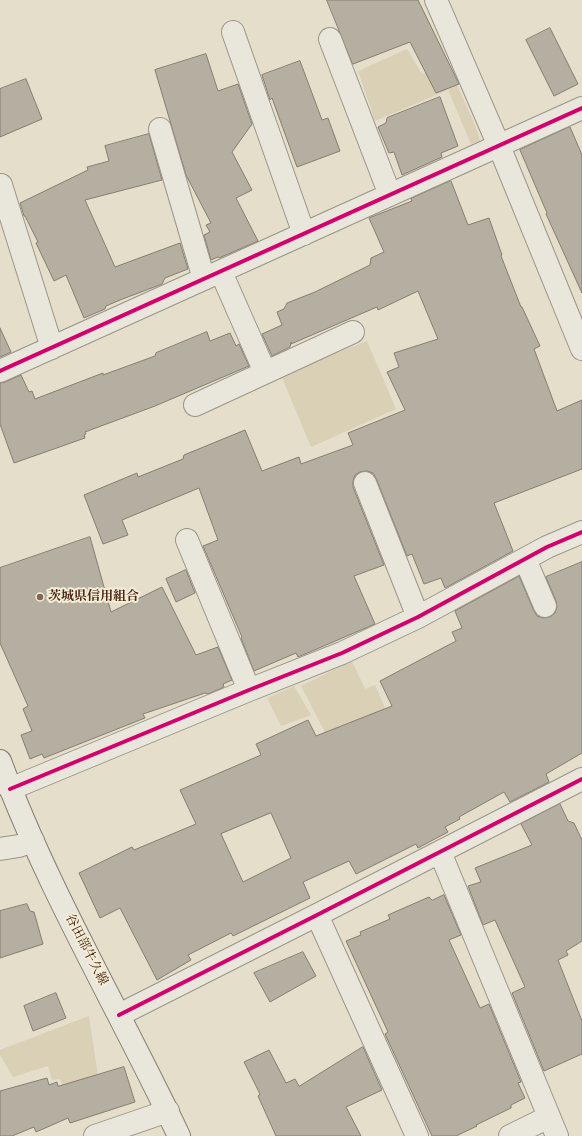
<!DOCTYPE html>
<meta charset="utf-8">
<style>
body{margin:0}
canvas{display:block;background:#e4deca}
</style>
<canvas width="582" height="1136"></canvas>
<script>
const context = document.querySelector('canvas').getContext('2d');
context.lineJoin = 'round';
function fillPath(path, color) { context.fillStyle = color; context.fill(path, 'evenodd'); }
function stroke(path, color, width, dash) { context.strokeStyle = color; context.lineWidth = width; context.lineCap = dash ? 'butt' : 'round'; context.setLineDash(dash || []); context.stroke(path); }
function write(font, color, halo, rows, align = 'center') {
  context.font = font + ' Cardo,"Noto Serif JP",serif'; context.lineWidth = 4; context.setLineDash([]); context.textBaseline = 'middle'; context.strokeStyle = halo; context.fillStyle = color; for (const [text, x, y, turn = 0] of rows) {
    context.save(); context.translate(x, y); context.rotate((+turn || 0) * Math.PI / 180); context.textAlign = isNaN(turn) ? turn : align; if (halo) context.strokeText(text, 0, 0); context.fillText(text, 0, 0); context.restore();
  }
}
const green = new Path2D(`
 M407,49L422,74L447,62L477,130L480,141L471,144L448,90L375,121L358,71Z
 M367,341L396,409L311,447L281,375Z
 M352,661L365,689L375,685L386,710L328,738L301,686Z
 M294,686L311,715L281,726L267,698Z
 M89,1016L99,1083L63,1087L60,1079L52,1080L48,1066L13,1077L0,1055V1050Z`);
const building = new Path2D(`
 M327,0H418L459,84L436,93L410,42L353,64Z
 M550,28L578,84L554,96L526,40Z
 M206,54L218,91L238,84L252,124L232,152L252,190L236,198L258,241L219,258L218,257L211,260L204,235L210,232L206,225L211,223L186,175L155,70Z
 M300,61L322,120L328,118L340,151L297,167L272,98L270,100L262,75Z
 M26,79L42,119L0,137V89Z
 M440,97L458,146L441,153L442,157L402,175L394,152L389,153L378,127L386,123L387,118Z
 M570,127L582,155V293L546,214L547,213L520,150Z
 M149,134L162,180L85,200L115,267L180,243L188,269L165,278L162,284L120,300L106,306L105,309L84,318L66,275L54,281L36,243L38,242L25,216H24L20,203L88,170L87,167L109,161L105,146Z
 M451,181L468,225L489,218L502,255L501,256L521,307H522L540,346L534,349L557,411L582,400V469L494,503L513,551L445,588L441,578L424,584L412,554L407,556L376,478L373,473L367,471L360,472L355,475L353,481V487L384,565L354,576L375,624L298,657L296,653L254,671L241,638L242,637L203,546L218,540L199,488L122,520L128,535L103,544L84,495L137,473L138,477L183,459L184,455L245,430L262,471L299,457L301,464L353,445L348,433L405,410L387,372L399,367L394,353L438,339L418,291L378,310L377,307L291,344V342L290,347L272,356L262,334L282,325L277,312L284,309L287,303L315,292L370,265L371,258L384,252L369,218L412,201L411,199Z
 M0,328L11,352L0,357Z
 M207,332L210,341L230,333L236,346L239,344L249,366L155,406L85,432L86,434L84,435L85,438L14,463L0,424V383L5,382L21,375L29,392L32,391L35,399L103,373V375L155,356L156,353Z
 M90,537L111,612L162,587L196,655L218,647L232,680L223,684L224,687L208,694L205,693L143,714L145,718L44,758L42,754L30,759L21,735L32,731L23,709L28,706L0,643V568Z
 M582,562V753L546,774L549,782L510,802L504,792L459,817L460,819L445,827L448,832L418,848L416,844L356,874L349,861L303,882L310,898L233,936L231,933L188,955L191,960L157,980L120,908L100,918L79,873L132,847L134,850L196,824L180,790L261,755L256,744L308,720L316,736L392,706L380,681L456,641L452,632L462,628L455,611L519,576L534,611L537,616L543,618L550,617L555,613L557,607L556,601L546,577ZM271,813L291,858L243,882L221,834Z
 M186,570L195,593L176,602L166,579Z
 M560,804L568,821L574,823L582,840V941L566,951L568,955L558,960L582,1021V1054L544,1071L512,993L525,987L495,920L483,925L468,886L481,882L475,868L532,845L521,824Z
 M444,895L461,935L449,940L480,1008L489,1004L521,1082L518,1083L525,1098L511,1105V1108L476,1125L477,1126L456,1136H432L385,1034L388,1032L346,941L361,935L360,932L390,919L388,915L429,897L432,900Z
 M27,904L30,911L34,912L43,944L0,958V911Z
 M303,952L316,976L270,1002L254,973Z
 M56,993L66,1018L33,1031L24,1006Z
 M363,1047L382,1090L346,1107L361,1136H276L258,1096L260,1094L244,1062L269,1050L286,1083L295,1079L299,1086Z
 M124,1067L135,1102L70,1123L68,1118L36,1132L34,1127L12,1136H0V1091L47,1078L49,1085L57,1082L58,1086Z`);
const street = new Path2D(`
 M436,0L499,146L582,349
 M233,32L304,234
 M330,39L390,195
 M160,129L204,279
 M1,185L52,348
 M221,272L265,372
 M0,371L582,108
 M195,405L353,332
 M365,483L418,617
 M187,540L249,690
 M525,559L545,606
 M10,789L249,690L342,653L418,617L547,547L582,532
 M0,849L19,846L33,841
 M440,852L557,1136
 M317,915L417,1136
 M119,1015L317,915L582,779
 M95,1136L168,1111
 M510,1136L549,1117`);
const secondary = new Path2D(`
 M0,761C48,891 120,1011 179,1136`);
const cycleway = new Path2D(`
 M0,371L582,108
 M10,789L249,690L342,653L418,617L547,547L582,532
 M119,1015L317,915L582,779`);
const markers = [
 [40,597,4,"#7f6656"]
];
const poiNames = [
 ["茨城県信用組合",48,597]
];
const streetNames = [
 ["谷田部牛久線",86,950,63]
];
fillPath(green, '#dad0b5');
fillPath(building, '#b5afa1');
stroke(building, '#867d71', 1);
stroke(street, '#9c9588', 24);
stroke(secondary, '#867d71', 24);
stroke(street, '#e9e6dc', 22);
stroke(secondary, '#e9e6dc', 22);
stroke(cycleway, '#d6006c', 4);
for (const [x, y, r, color] of markers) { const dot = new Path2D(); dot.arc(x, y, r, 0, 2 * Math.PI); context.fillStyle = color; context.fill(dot); stroke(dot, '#f4edd5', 1.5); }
write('bold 13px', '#492618', '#f4edd5', poiNames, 'left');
write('13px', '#492618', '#f4edd5', streetNames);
</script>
